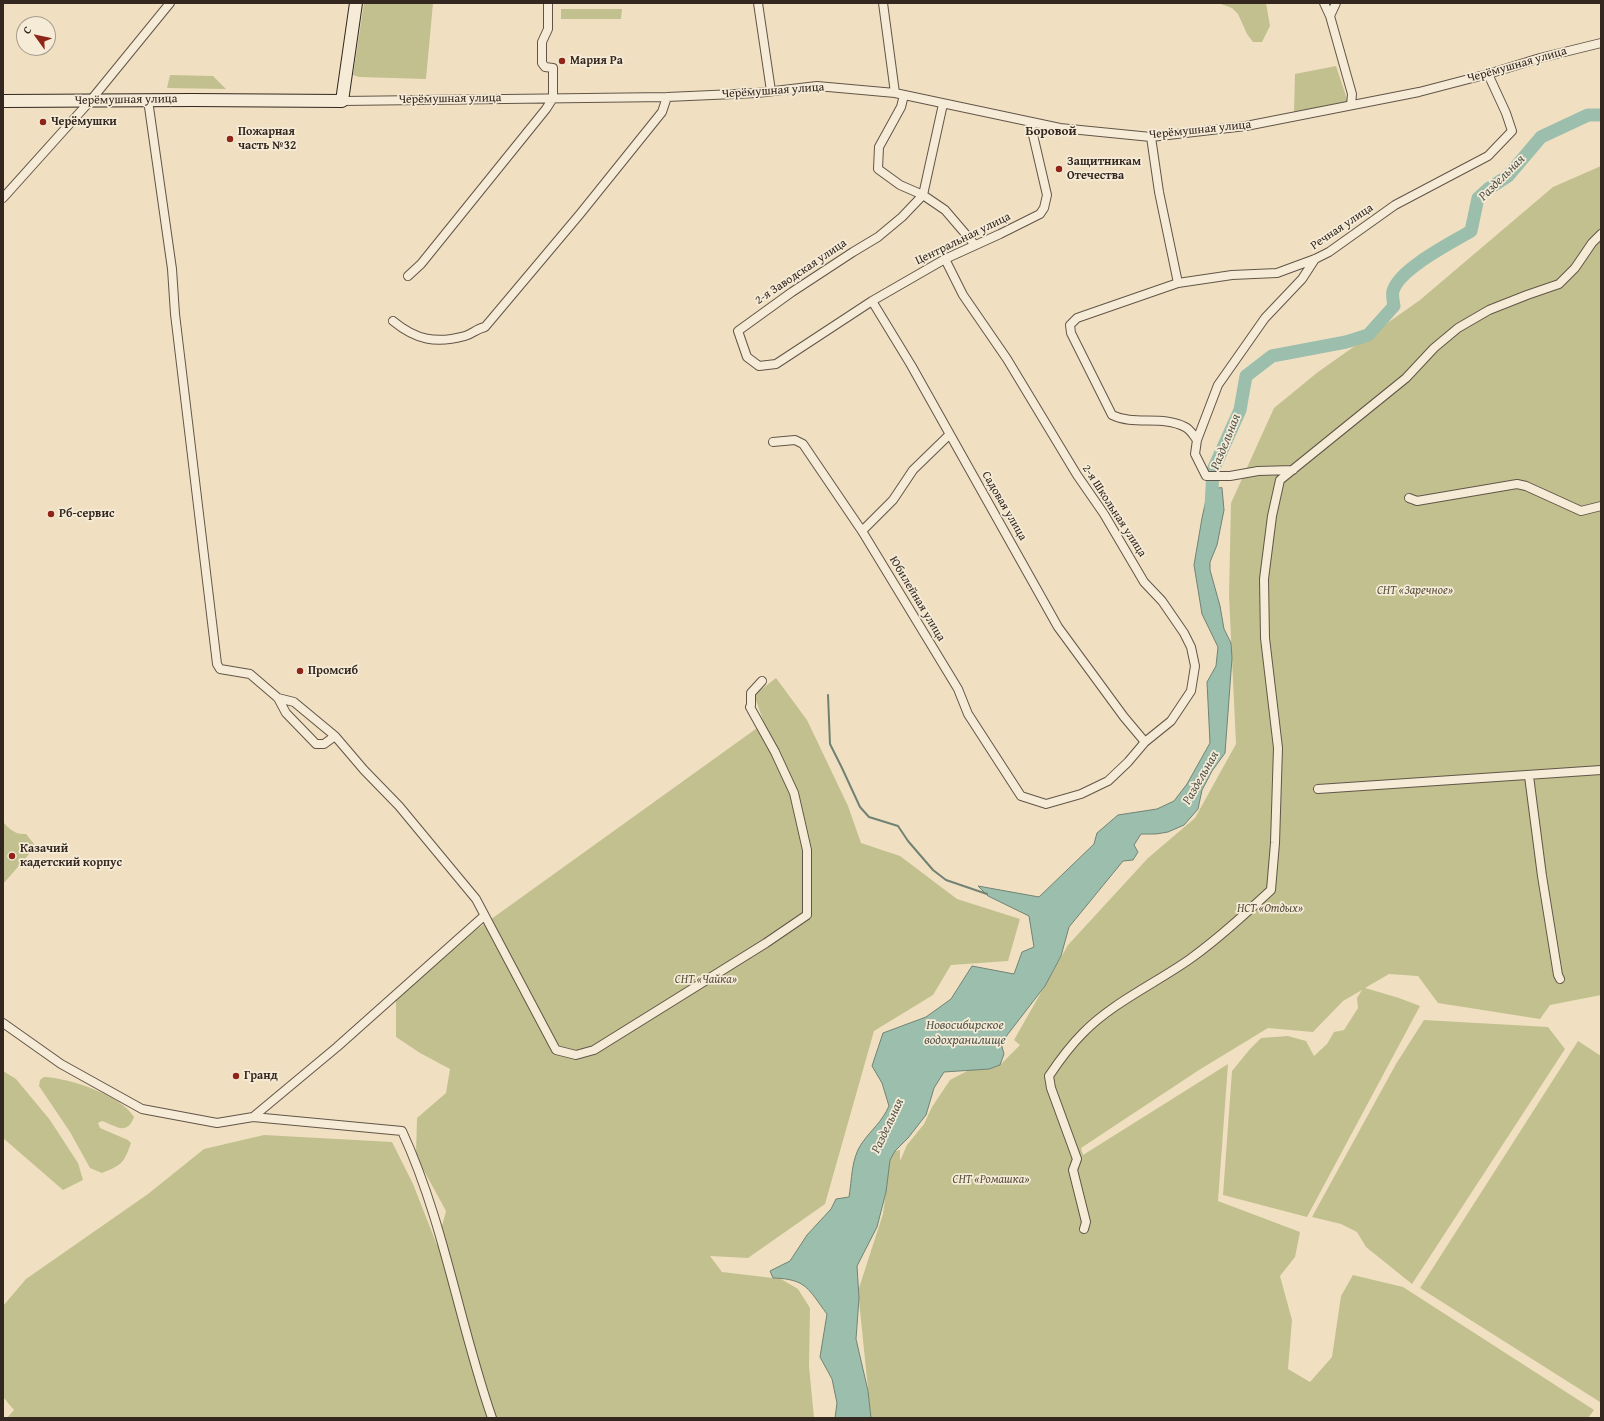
<!DOCTYPE html>
<meta charset="utf-8">
<style>
body{margin:0}
#map{position:relative;width:1604px;height:1421px;overflow:hidden;background:#f0e0c1;font-family:"Gentium Book Plus",serif}
canvas{display:block}
.frame{position:absolute;inset:0;border:4px solid #33271f;pointer-events:none}
.north{position:absolute;left:16px;top:16px;width:40px;height:40px;box-sizing:border-box;background:#f5ebd7;border:1px solid #a79d8d;border-radius:50%;rotate:303deg;font-size:11px;font-weight:700;line-height:16px;text-align:center;color:#33271f}
.north::after{content:'';display:block;margin:auto;width:14px;height:18px;background:#8f2418;clip-path:polygon(50% 0,100% 100%,50% 72%,0 100%)}
</style>
<div id="map">
<canvas width="1604" height="1421"></canvas>
<div class="frame"></div>
<div class="north">С</div>
</div>
<script>
const context = document.querySelector('canvas').getContext('2d');
context.lineJoin = 'round';
function fillPath(path, color) { context.fillStyle = color; context.fill(path, 'evenodd'); }
function stroke(path, color, width, dash) { context.strokeStyle = color; context.lineWidth = width; context.lineCap = dash ? 'butt' : 'round'; context.setLineDash(dash || []); context.stroke(path); }
function write(font, color, halo, rows, align = 'center') {
  context.font = font + ' "Gentium Book Plus",serif'; context.lineWidth = 3.5; context.setLineDash([]); context.textBaseline = 'middle'; context.strokeStyle = halo; context.fillStyle = color; for (const [text, x, y, turn = 0] of rows) {
    context.save(); context.translate(x, y); context.rotate((+turn || 0) * Math.PI / 180); context.textAlign = isNaN(turn) ? turn : align; if (halo) context.strokeText(text, 0, 0); context.fillText(text, 0, 0); context.restore();
  }
}
const green = new Path2D(`
 M364,3H433L426,79L359,77L353,75Z
 M1218,3H1266L1270,26L1262,42H1253L1247,34L1238,14L1232,8Z
 M561,9H622L621,19H561Z
 M1336,66L1348,102L1294,112L1295,74Z
 M170,75L213,76L226,89L167,88Z
 M1601,166V995L1550,1005L1540,1019L1438,1003L1418,976L1389,974L1365,988L1399,998L1420,1006L1307,1217L1223,1195L1232,1071L1250,1049L1261,1038L1288,1036L1306,1041L1314,1056L1327,1044L1334,1032L1344,1030L1358,1008L1357,998L1362,990L1343,1001L1313,1032L1268,1028L1199,1070L1081,1148L1083,1155L1228,1064L1218,1201L1300,1232L1295,1257L1280,1276L1292,1320L1288,1369L1310,1382L1332,1357L1341,1296L1353,1275L1403,1287L1594,1410L1588,1418H871L858,1291L883,1214L890,1160L895,1151L900,1150V1161L907,1145L924,1124L932,1107L950,1080L969,1070L989,1069L1000,1065L1020,1045L1014,1040L1068,945L1148,858L1195,818L1236,744L1229,595L1231,503L1274,408L1318,372L1420,300L1553,187Z
 M776,678L807,720L848,806L861,843L900,856L957,899L1020,919L1008,961L951,965L933,995L874,1031L825,1204L748,1258L710,1256L722,1272L781,1279L798,1289L810,1308L809,1366L814,1418H7L14,1410L3,1397V1306L26,1279L148,1194L204,1149L264,1135L392,1142L413,1184L437,1245L446,1211L416,1156L417,1118L446,1093L450,1069L420,1053L396,1037V1000L476,930L764,723L754,695Z
 M3,822C10,829 15,835 26,834L34,844L31,852L3,884Z
 M1424,1020L1548,1027L1565,1049L1412,1284L1366,1247L1357,1232L1341,1224L1312,1217L1396,1064Z
 M1578,1041L1601,1056L1600,1402L1420,1288Z
 M3,1071L16,1079L50,1120L78,1163L83,1180L63,1190L3,1138Z
 M44,1077C69,1078 121,1095 134,1117C127,1136 116,1126 102,1121L98,1123L100,1128L128,1140L131,1143C124,1163 122,1165 102,1173L90,1168L70,1132L39,1086L40,1080Z`);
const water = new Path2D(`
 M1222,488L1224,510L1217,545L1210,562V570L1220,606L1224,629L1231,643L1232,658L1225,753L1212,771L1202,790L1198,809L1184,825L1168,832L1156,834H1141L1134,845L1138,852L1133,860L1123,861L1069,927L1061,956L1045,986L1001,1043L1004,1054L1000,1065L989,1069L944,1072L934,1088L926,1115L908,1138L895,1151L890,1160L886,1192L877,1227L857,1266L859,1298L856,1339L868,1391L871,1418H835L837,1403L832,1379L820,1357L827,1314C808,1289 807,1279 773,1278L770,1271L790,1261L807,1235L831,1209L836,1199L849,1197C852,1180 851,1158 862,1143C871,1130 882,1122 889,1106L882,1083L872,1066L883,1033L926,1017L951,999L972,966L1014,974L1022,952L1034,947L1029,916L988,896L978,886L1039,897L1094,844L1097,833L1118,815L1157,809L1174,801L1187,784L1210,743L1207,682L1216,666L1218,647L1202,614L1194,565L1202,518L1206,500L1212,489Z`);
const stream = new Path2D(`
 M828,695L830,744L842,768L860,807L869,817L898,826L908,841L933,870L946,880L987,894`);
const river = new Path2D(`
 M1211,507L1213,470L1240,410L1246,376L1272,356L1346,342L1368,335L1394,306C1393,301 1392,295 1393,291C1399,269 1451,243 1471,231L1478,198L1488,189L1508,176L1541,137L1588,115H1601`);
const street = new Path2D(`
 M758,3L771,91
 M883,3L895,93
 M1324,3L1330,16
 M1336,3L1330,16L1352,94L1351,105
 M904,95L901,107L879,147L878,169L900,185L923,195L902,217L878,237L853,252L792,292L738,331L747,357L759,366L776,364L872,301L945,259L1000,234L1040,214L1044,208L1047,195L1030,122
 M148,100L172,269L175,314L217,664L220,669L250,674L278,698L286,713L316,744H324L335,736L364,770L399,806L476,899L556,1050L576,1055L594,1050L766,943L807,915V850L794,793L775,752L750,707L751,705V693L762,681
 M342,101L667,97L757,93L817,86L895,93L1060,128L1151,137L1246,126L1419,92L1488,74L1540,58L1601,43
 M943,104L923,195L945,210L975,245
 M1151,137L1159,192L1178,283L1232,275L1277,273L1315,259L1329,252L1395,205L1488,156L1512,131L1506,113L1488,74
 M3,198L91,100L170,3
 M408,276L421,264L546,109L553,98V68L545,67L542,63V42L548,29V3
 M1178,283L1077,318L1070,325L1071,333L1112,415C1134,426 1162,415 1185,427C1190,429 1194,436 1197,440L1195,454L1206,476H1230L1258,471L1293,470
 M872,301L911,365L1058,627L1124,717L1145,742L1171,721L1191,691L1195,666L1191,647L1184,633L1162,601L1144,582L1104,514L1077,475L1007,359L963,295L945,259
 M393,321C416,340 436,344 465,336C472,334 476,329 485,327L580,214L662,112L667,97
 M1197,440L1218,385L1265,318L1302,279L1315,259
 M773,442L795,440L803,444L862,531L958,689L968,714L1021,796L1046,804L1081,794L1108,781L1128,762L1145,742
 M1409,498L1417,501L1517,484L1526,486L1581,511L1601,506
 M862,531L893,500L913,470L949,435
 M278,698L294,702L335,736
 M1529,776L1542,876L1558,975L1560,979
 M1318,789L1601,770
 M3,1023L61,1064L142,1109L217,1123L253,1117L402,1131C444,1222 459,1323 492,1418
 M253,1117L337,1047L484,916
 M1084,1229L1086,1222L1073,1170L1077,1159L1051,1088L1049,1076C1059,1061 1070,1046 1083,1033C1112,1003 1156,983 1190,959C1219,938 1245,914 1271,890L1275,843L1278,748L1265,638L1264,579L1272,516L1280,480L1406,378L1434,348L1458,328L1489,310L1527,295L1559,284L1575,268L1592,243L1601,234`);
const secondary = new Path2D(`
 M3,101L192,100L342,101L356,3`);
const markers = [
 [562,61,4,"#8f2418"],
 [43,122,4,"#8f2418"],
 [230,139,4,"#8f2418"],
 [1059,169,4,"#8f2418"],
 [51,514,4,"#8f2418"],
 [300,671,4,"#8f2418"],
 [12,856,4,"#8f2418"],
 [236,1076,4,"#8f2418"]
];
const poiNames = [
 ["Мария Ра",570,61],
 ["Черёмушки",51,122],
 ["Пожарная",238,132],
 ["часть №32",238,146],
 ["Защитникам",1067,162],
 ["Отечества",1067,176],
 ["Рб-сервис",59,514],
 ["Промсиб",308,671],
 ["Казачий",20,849],
 ["кадетский корпус",20,863],
 ["Гранд",244,1076]
];
const streetNames = [
 ["Черёмушная улица",1517,65,-16],
 ["Черёмушная улица",773,91,-4],
 ["Черёмушная улица",450,99,-1],
 ["Черёмушная улица",126,100,-1],
 ["Черёмушная улица",1200,130,-6],
 ["Речная улица",1342,227,-34],
 ["Центральная улица",963,239,-26],
 ["2-я Заводская улица",801,272,-34],
 ["Садовая улица",1004,506,60],
 ["2-я Школьная улица",1114,511,57],
 ["Юбилейная улица",917,599,59]
];
const parkNames = [
 ["СНТ «Заречное»",1415,591],
 ["НСТ «Отдых»",1270,909],
 ["СНТ «Чайка»",706,980],
 ["СНТ «Ромашка»",991,1180]
];
const neighbourhoodNames = [
 ["Боровой",1051,132]
];
const waterNames = [
 ["Раздельная",1502,178,-45],
 ["Раздельная",1226,442,-68],
 ["Раздельная",1201,778,-60],
 ["Новосибирское",965,1026],
 ["водохранилище",965,1041],
 ["Раздельная",888,1126,-65]
];
fillPath(green, '#c1c08e');
fillPath(water, '#9bbead');
stroke(water, '#718274', 1);
stroke(stream, '#718274', 2);
stroke(river, '#9bbead', 13);
stroke(street, '#625548', 10);
stroke(secondary, '#33271f', 14);
stroke(street, '#f5ebd7', 8);
stroke(secondary, '#f5ebd7', 12);
for (const [x, y, r, color] of markers) { const dot = new Path2D(); dot.arc(x, y, r, 0, 2 * Math.PI); context.fillStyle = color; context.fill(dot); stroke(dot, '#f5ebd7', 1.5); }
write('bold 12px', '#33271f', '#f5ebd7', poiNames, 'left');
write('12px', '#33271f', '#f5ebd7', streetNames);
write('italic 12px', '#564d3b', '#f5ebd7', parkNames);
write('bold 13px', '#33271f', '#f5ebd7', neighbourhoodNames);
write('italic 13px', '#52544a', '#f5ebd7', waterNames);
</script>
